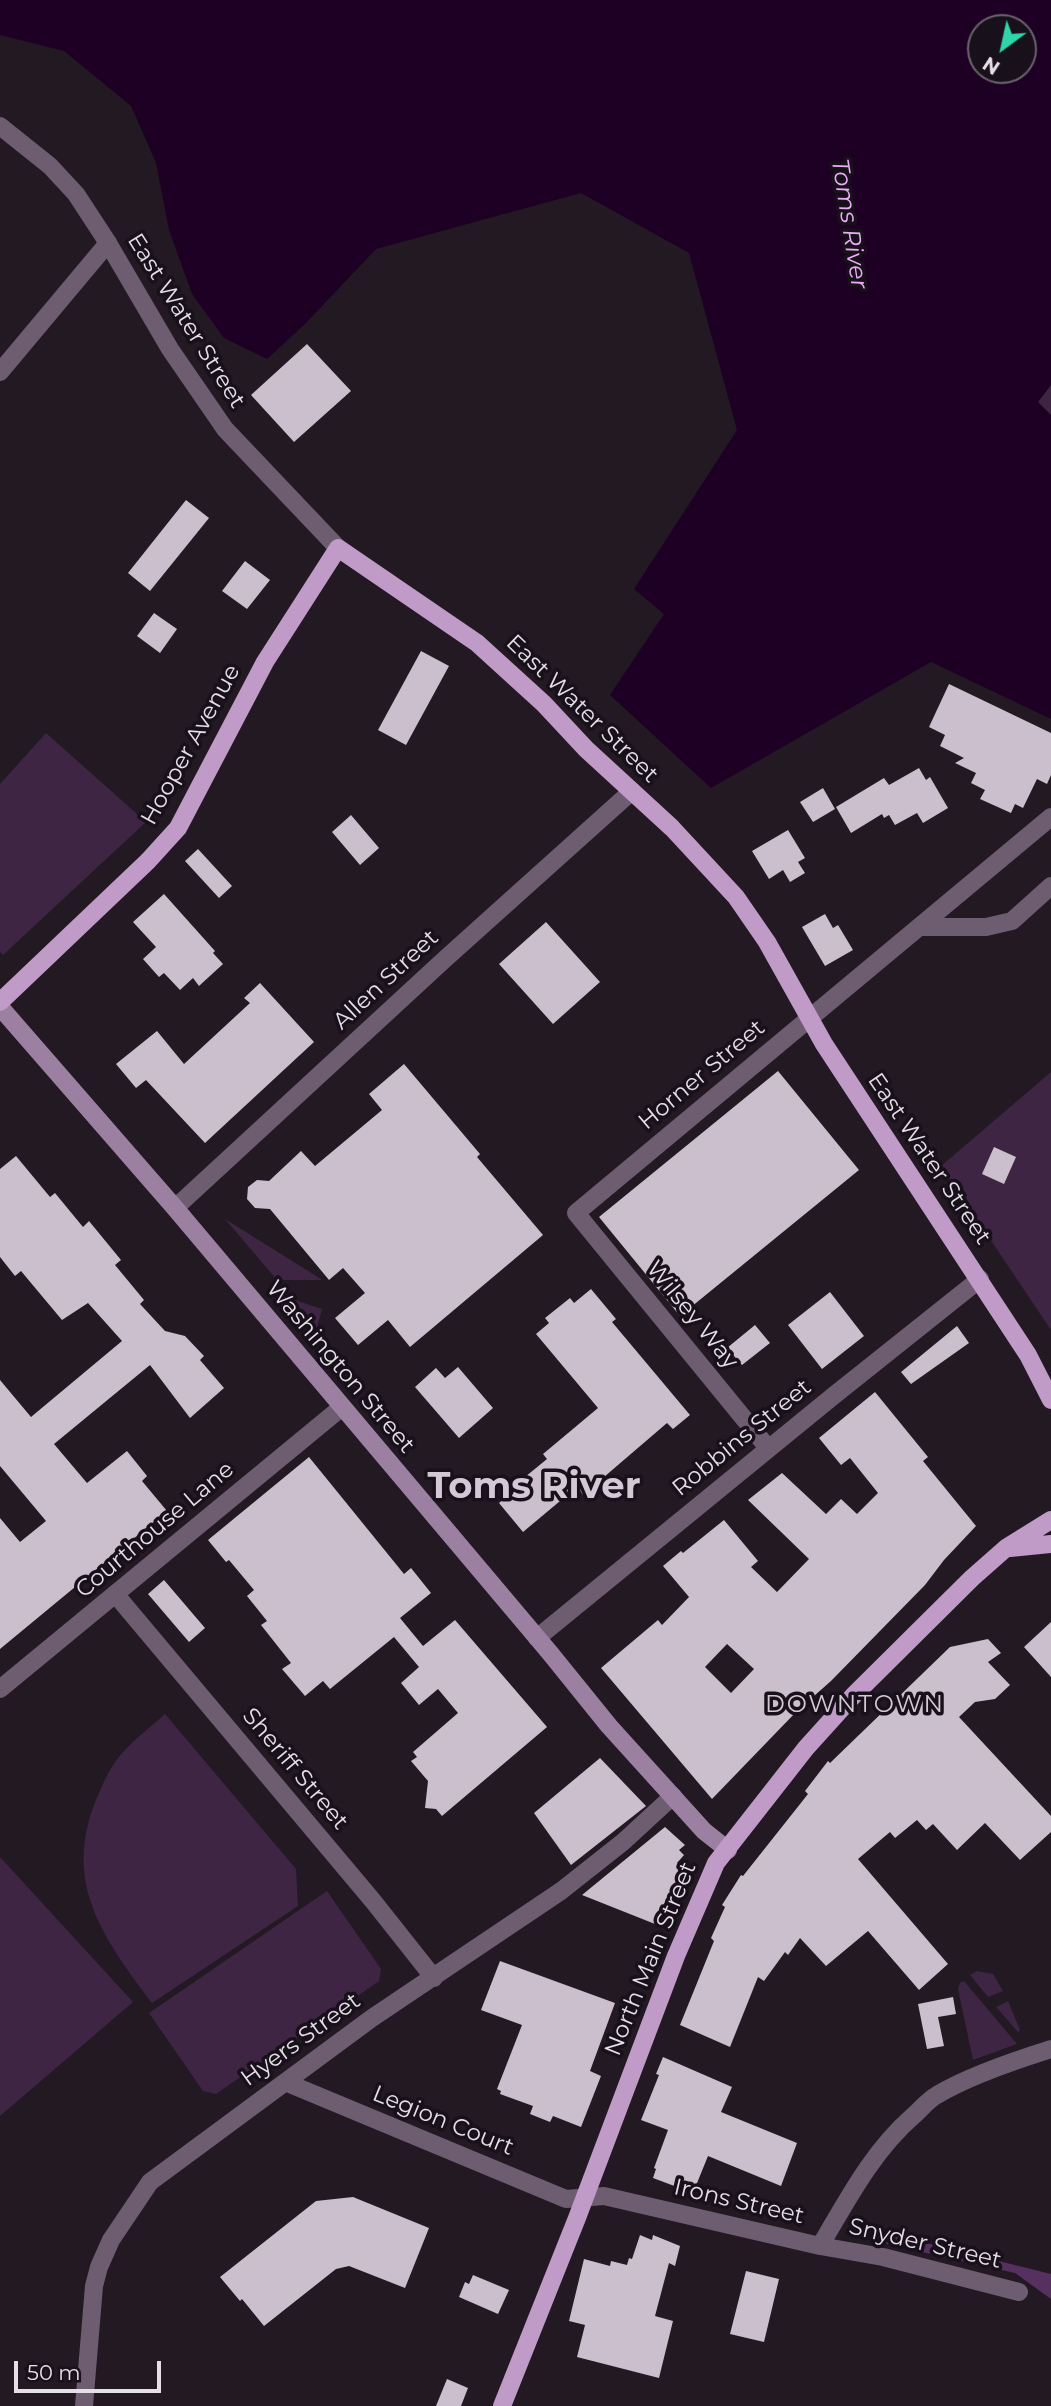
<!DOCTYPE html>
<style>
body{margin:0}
#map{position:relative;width:1051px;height:2406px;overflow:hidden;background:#221923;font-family:Montserrat,sans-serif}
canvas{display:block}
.north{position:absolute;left:967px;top:14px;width:70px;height:70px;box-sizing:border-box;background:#18101a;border:2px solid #6a636c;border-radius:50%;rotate:213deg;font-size:19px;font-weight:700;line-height:28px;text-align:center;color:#e5dfe6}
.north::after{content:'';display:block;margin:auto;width:24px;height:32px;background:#2ed4aa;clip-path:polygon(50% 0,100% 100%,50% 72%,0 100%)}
.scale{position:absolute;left:14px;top:2361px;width:147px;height:32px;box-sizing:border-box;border:4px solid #e5dfe6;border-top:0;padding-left:9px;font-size:21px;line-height:24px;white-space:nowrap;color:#e5dfe6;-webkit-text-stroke:5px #18101a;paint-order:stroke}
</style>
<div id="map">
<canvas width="1051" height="2406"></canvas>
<div class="north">N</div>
<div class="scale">50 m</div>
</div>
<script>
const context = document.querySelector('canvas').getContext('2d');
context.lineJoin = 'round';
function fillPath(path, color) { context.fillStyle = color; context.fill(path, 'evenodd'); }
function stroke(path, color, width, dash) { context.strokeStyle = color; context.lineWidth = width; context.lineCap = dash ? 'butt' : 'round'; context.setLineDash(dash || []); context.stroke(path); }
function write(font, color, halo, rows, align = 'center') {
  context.font = font + ' Montserrat,sans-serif'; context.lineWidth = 7; context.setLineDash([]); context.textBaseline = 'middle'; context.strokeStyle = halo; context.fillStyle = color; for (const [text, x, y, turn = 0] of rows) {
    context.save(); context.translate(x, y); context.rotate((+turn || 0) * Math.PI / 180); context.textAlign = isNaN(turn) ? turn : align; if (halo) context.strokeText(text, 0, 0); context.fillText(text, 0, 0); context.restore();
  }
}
const green = new Path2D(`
 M1051,385V415L1038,402Z
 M46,733L146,822L3,955L0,952V784Z
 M1051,1072V1330L941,1166Z
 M225,1219L321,1279V1280H277Z
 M292,1299L322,1309L317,1328Z
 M165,1714L296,1869L298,1906L152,2003C104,1939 62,1883 96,1800C104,1781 111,1764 125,1750C137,1737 152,1726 165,1714Z
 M0,1857L133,2002L0,2116Z
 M327,1891L381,1969L379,1981L216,2094L203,2091L149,2013Z
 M977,1971L993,1974L1003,1991L988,1997L970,1975Z
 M964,1981L1017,2044L973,2060L958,1989L960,1983Z
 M1008,2001L1020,2030L1018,2032L996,2007Z`);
const forest = new Path2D(`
 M878,2231L1051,2274V2299L1015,2273L878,2242Z`);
const water = new Path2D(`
 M0,0H1051V385L1038,402L1051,415V719L931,662L711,788L610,695L664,614L634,589L737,430L689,253L581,193L376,249L306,323L267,359L224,338L192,294L169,230L156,163L131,106L64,51L0,35ZM981,28H1023V70H981Z`);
const building = new Path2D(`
 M307,344L351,391L294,442L251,395Z
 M186,500L209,518L150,591L128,573Z
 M245,561L270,580L247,609L222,591Z
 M154,613L177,629L160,653L137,636Z
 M421,651L449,666L406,745L378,730Z
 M949,684L1051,733V775L1047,784L1037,779L1023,808L1015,804L1011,813L980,799L985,790L971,783L976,773L955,763L964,758L940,746L945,735L929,727Z
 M919,768L926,780L930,777L948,808L923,823L917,813L895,825L889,815L884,818L882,814L851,833L836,807L884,778L889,785Z
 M823,788L835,809L813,822L800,802Z
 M351,815L379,848L360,865L332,832Z
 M788,830L805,858L798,862L805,873L790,882L783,870L769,879L752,851Z
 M198,849L232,886L219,898L185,861Z
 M164,894L215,951L213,953L223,964L199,986L193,978L180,990L164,973L159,977L143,959L156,947L133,922Z
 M825,914L833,928L838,925L853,950L825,966L802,927Z
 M546,922L600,982L553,1024L499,964Z
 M260,983L314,1042L205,1143L146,1080L136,1088L116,1064L157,1031L184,1064L250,1003L244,998Z
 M404,1064L480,1154L477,1157L543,1235L410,1347L388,1320L358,1345L335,1318L365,1293L343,1268L329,1280L270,1209L255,1208L247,1199L248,1187L257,1180L269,1181L301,1151L315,1166L382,1110L369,1094Z
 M778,1071L859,1170L680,1316L599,1217Z
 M994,1147L1016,1157L1004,1184L982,1174Z
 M16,1156L50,1197L55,1193L83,1227L89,1221L121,1260L115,1265L144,1300L140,1304L165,1331L185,1336L204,1356L200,1360L224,1388L190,1418L150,1365L54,1444L87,1483L127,1451L147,1476L142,1481L167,1511L0,1649V1518L20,1542L46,1521L0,1466V1380L31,1417L122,1341L88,1303L62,1320L21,1271L15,1276L0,1257V1169Z
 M591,1289L616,1319L612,1322L690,1415L673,1429L667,1423L583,1495L579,1489L574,1493L572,1491L523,1532L499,1503L516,1489L514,1486L547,1459L543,1454L598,1408L536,1334L549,1323L545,1318L570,1298L574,1303Z
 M830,1292L864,1336L822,1369L788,1325Z
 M755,1325L770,1343L742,1365L727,1348Z
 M957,1326L969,1343L911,1384L901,1372Z
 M458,1367L493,1408L459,1438L415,1387L436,1368L445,1378Z
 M875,1392L928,1457L923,1461L976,1526L944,1560L925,1585L831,1681L797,1711L712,1799L601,1668L658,1620L662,1625L689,1597L663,1566L681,1551L683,1553L724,1520L758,1561L751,1567L777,1592L809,1559L748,1500L782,1473L826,1514L841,1499L857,1514L878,1493L850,1458L841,1465L819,1438ZM727,1644L754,1669L731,1693L705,1667Z
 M309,1457L404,1574L411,1568L431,1593L400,1618L423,1646L455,1620L547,1727L442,1816L436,1809L425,1808L428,1781L411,1761L417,1757L413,1752L458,1713L438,1689L419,1705L401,1683L419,1667L394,1637L330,1689L323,1681L305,1696L282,1669L291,1663L261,1625L267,1621L247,1596L254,1590L229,1560L226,1562L208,1540Z
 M164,1580L205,1628L189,1642L148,1594Z
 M1051,1622V1677L1024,1647Z
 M988,1639L1001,1653L988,1662L1010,1685L995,1699L975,1702L959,1717L1051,1816V1832L1020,1860L985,1823L957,1850L933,1824L926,1830L917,1820L895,1838L890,1832L858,1859L948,1964L919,1990L868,1931L826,1966L800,1938L788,1955L785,1952L764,1981L758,1977L730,2047L680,2025L714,1941L711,1938L725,1907L722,1905L741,1875L743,1876L808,1794L805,1791L828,1761L830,1763L950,1647Z
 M600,1758L646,1806L571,1865L534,1813Z
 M665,1827L685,1845L679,1850L684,1855L677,1863L683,1866L660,1926L582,1895Z
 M500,1961L615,2003L590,2071L601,2076L581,2127L553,2116L550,2122L530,2114L533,2106L500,2094L501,2091L497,2089L522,2025L481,2010Z
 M953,1997L956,2014L938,2017L944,2046L927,2049L918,2004Z
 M663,2057L732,2087L721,2112L797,2143L781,2186L708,2156L693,2193L653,2178L656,2169L654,2168L668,2130L641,2120L659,2075L656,2074Z
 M353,2197L429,2228L405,2288L349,2266L336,2269L264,2326L242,2299L240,2301L220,2277L316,2201Z
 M640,2235L652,2240L653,2235L680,2246L675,2266L669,2263L655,2316L673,2321L659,2378L577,2357L585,2325L569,2321L584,2259L610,2266L611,2261L627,2265L629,2258L632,2259Z
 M746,2271L779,2279L764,2342L730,2334Z
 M473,2275L509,2290L498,2314L459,2297L465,2282L469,2284Z
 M447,2379L468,2388L461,2406H436Z`);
const minor = new Path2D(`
 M0,372L108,243
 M919,927H986L1012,921L1051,886
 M175,1208L445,959L632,791
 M768,1448L576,1213L1051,817
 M116,1595L373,1901L434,1978
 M537,1638L832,1397L980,1279
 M0,1689L342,1407
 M285,2082L566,2199L604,2196L820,2246L883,2257L1019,2292
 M820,2246C848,2199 872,2152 913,2116C921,2109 928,2100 937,2095C968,2076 1016,2060 1051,2049
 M84,2406L94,2286L99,2267L111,2240L150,2182L372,2018L561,1891L623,1842L673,1796`);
const tertiary = new Path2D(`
 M0,126L50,166L76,194L108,243L170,349L225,429L338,548`);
const secondary = new Path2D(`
 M0,1007L175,1208L550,1653L609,1726L704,1831L728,1850`);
const primary = new Path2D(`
 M0,1002L148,861L178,828L265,662L338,548L477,643L544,704L586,749L672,828L736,897L767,942L824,1044L1028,1355L1051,1400
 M1010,1548L1051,1544
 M502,2406L577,2218L676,1956L716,1863L806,1748L853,1696L972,1578L1006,1548L1051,1520`);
const streetNames = [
 ["East Water Street",186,321,58],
 ["East Water Street",582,709,44],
 ["Hooper Avenue",191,745,-61],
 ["Allen Street",386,980,-43],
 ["Horner Street",702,1075,-40],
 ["East Water Street",929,1159,56],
 ["Wilsey Way",692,1315,51],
 ["Washington Street",340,1367,50],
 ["Robbins Street",742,1438,-39],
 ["Courthouse Lane",155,1530,-40],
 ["Sheriff Street",295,1769,50],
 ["North Main Street",651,1959,-68],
 ["Hyers Street",301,2040,-36],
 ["Legion Court",443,2121,22],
 ["Irons Street",739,2202,13],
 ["Snyder Street",925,2244,13]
];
const waterNames = [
 ["Toms River",849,224,81]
];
const neighbourhoodNames = [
 ["DOWNTOWN",855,1705]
];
const townNames = [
 ["Toms River",534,1487]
];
fillPath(green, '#3e2543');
fillPath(forest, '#56305e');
fillPath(water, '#1e0025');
fillPath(building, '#cbbfcd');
stroke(minor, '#6e5c71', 18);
stroke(tertiary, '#6e5c71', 18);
stroke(secondary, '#9c80a2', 18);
stroke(primary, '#c09bc8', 18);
write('23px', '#e5dfe6', '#18101a', streetNames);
write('italic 24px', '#e9adf5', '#18101a', waterNames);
context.letterSpacing = '2px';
write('24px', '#d3c8d6', '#18101a', neighbourhoodNames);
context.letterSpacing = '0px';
write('bold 37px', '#d3c8d6', '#18101a', townNames);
</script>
